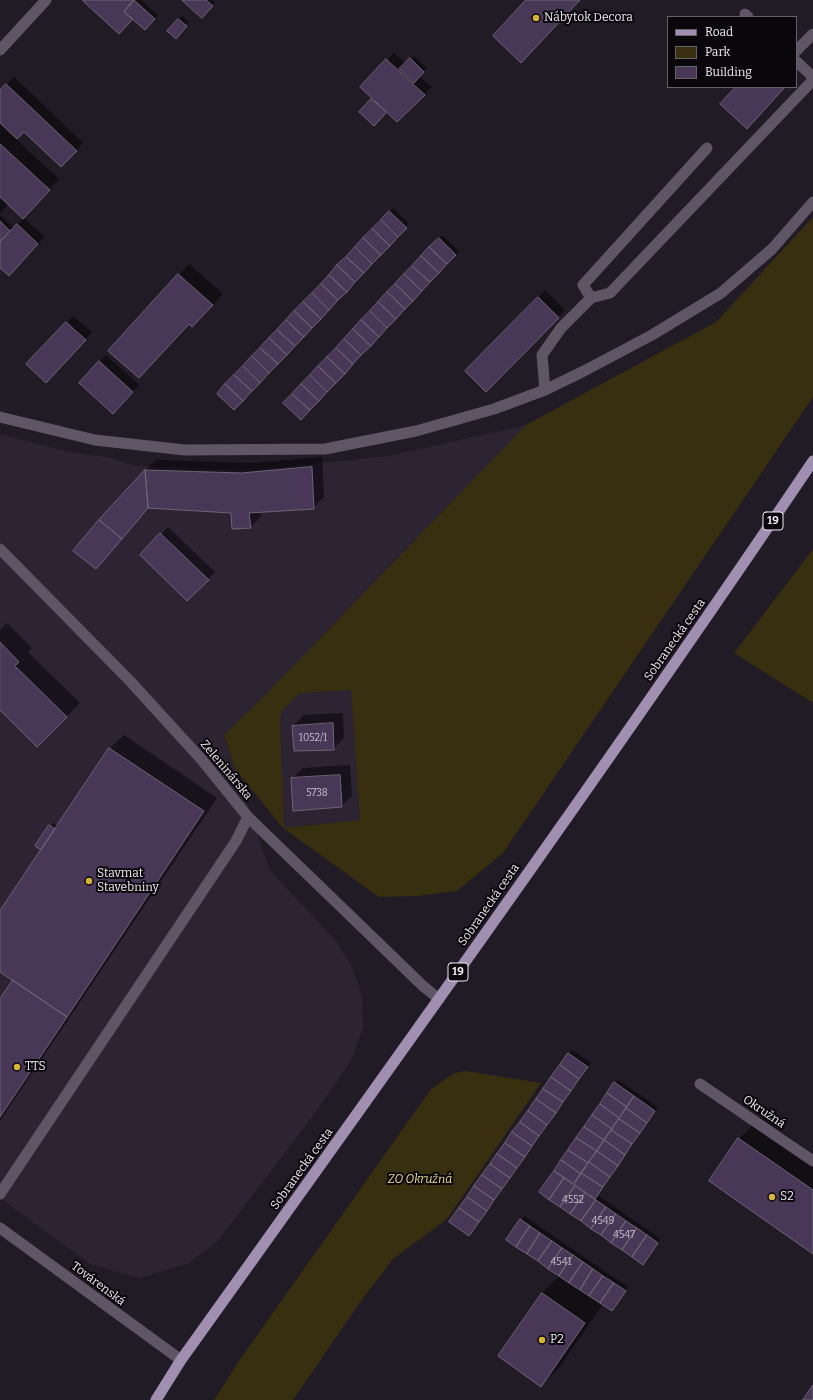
<!DOCTYPE html>
<meta charset="utf-8">
<style>
body{margin:0}
#map{position:relative;width:813px;height:1400px;overflow:hidden;background:#211b26;font-family:Bitter,serif}
canvas{display:block}
.legend{position:absolute;left:667px;top:16px;width:130px;height:72px;box-sizing:border-box;background:#09070b;border:1px solid #656368;margin:0;padding:5px 7px;list-style:none;font-size:12px;color:#f0ecf4}
.legend li{display:flex;align-items:center;gap:8px;height:20px}
.legend b{width:20px;border:1px solid #656368}
</style>
<div id="map">
<canvas width="813" height="1400"></canvas>
<ul class="legend">
<li><b style="height:5px;background:#a08fb0"></b>Road</li>
<li><b style="height:11px;background:#372f10"></b>Park</li>
<li><b style="height:11px;background:#493758"></b>Building</li>
</ul>
</div>
<script>
const context = document.querySelector('canvas').getContext('2d');
context.lineJoin = 'round';
function fillPath(path, color) { context.fillStyle = color; context.fill(path, 'evenodd'); }
function stroke(path, color, width, dash) { context.strokeStyle = color; context.lineWidth = width; context.lineCap = dash ? 'butt' : 'round'; context.setLineDash(dash || []); context.stroke(path); }
function write(font, color, halo, rows, align = 'center') {
  context.font = font + ' Bitter,serif'; context.lineWidth = 4; context.setLineDash([]); context.textBaseline = 'middle'; context.strokeStyle = halo; context.fillStyle = color; for (const [text, x, y, turn = 0] of rows) {
    context.save(); context.translate(x, y); context.rotate((+turn || 0) * Math.PI / 180); context.textAlign = isNaN(turn) ? turn : align; if (halo) context.strokeText(text, 0, 0); context.fillText(text, 0, 0); context.restore();
  }
}
const built = new Path2D(`
 M526,425L265,695L224,735L269,869L336,941L352,967L362,995L363,1028L351,1061L312,1117L217,1242L187,1264L139,1278L90,1264L0,1198V434L66,451L111,458L135,466L249,470L389,456Z
 M352,690L360,820L283,828L280,721L282,710L300,693Z`);
const green = new Path2D(`
 M813,217V397L503,853L457,891L417,896L379,897L283,828L235,769L224,735L265,695L526,425L716,322ZM351,690L360,820L284,828L280,721L282,710L300,693Z
 M813,549V703L734,653Z
 M466,1071L541,1083L447,1219L393,1259L363,1298L293,1400H214L241,1358L431,1089L454,1073Z`);
const shadow = new Path2D(`
 M86,0H141L158,15L145,29L133,18Z
 M184,0H213L215,2L201,16Z
 M182,16L189,22L176,37L169,31Z
 M394,53L406,64L414,56L427,68L419,76L432,87L397,121L387,111L360,112L373,98L361,87Z
 M14,77L83,143L68,159L24,131L16,139L59,179L23,217L45,237L9,275L0,267V215L14,228L24,218L9,204L0,214V92Z
 M393,208L409,224L234,409L218,394Z
 M442,235L459,251L301,419L284,403Z
 M189,264L223,294L202,316L189,323L109,351Z
 M545,290L565,310L486,390L466,371Z
 M73,316L92,332L53,374L66,323Z
 M106,355L139,385L120,406L99,362Z
 M322,457L324,497L313,508L260,511L261,516L251,527L232,512L149,507L96,568L146,470L156,460L252,463Z
 M168,527L215,572L187,600L141,555Z
 M7,623L32,648L28,652L80,703L37,746L0,709V630Z
 M343,713L344,738L333,749L293,726L304,715Z
 M124,735L217,798L0,1121V1001L14,980L0,971V913L45,846L50,826L53,823L58,826L110,748Z
 M350,765L352,796L342,806L294,810L292,779L303,768Z
 M572,1050L591,1063L472,1231L451,1222Z
 M618,1080L658,1107L597,1195L661,1239L643,1263L540,1192Z
 M761,1117L813,1154V1253L710,1180L739,1139Z
 M524,1216L628,1287L612,1310L603,1304L559,1368L541,1385L499,1356L542,1293L560,1275L521,1220Z`);
const building = new Path2D(`
 M85,0H134L124,12L133,19L119,34L83,1Z
 M134,0L155,19L145,30L124,12Z
 M182,0H206L213,6L202,18Z
 M526,0H580L521,63L493,36Z
 M178,19L187,26L176,39L167,31Z
 M410,58L424,72L414,83L399,69Z
 M386,59L425,95L397,122L360,87Z
 M6,84L77,151L61,167L24,132L17,139L0,123V90Z
 M736,87H785L747,129L720,104Z
 M371,99L387,112L374,126L359,112Z
 M0,144L50,190L23,219L0,197Z
 M389,211L407,228L398,237L381,220Z
 M381,220L398,237L390,246L372,229Z
 M0,221L10,231L0,242Z
 M17,224L38,244L9,276L0,268V242Z
 M372,229L390,246L381,255L363,238Z
 M363,238L381,255L372,264L355,247Z
 M439,238L456,255L447,264L429,247Z
 M355,247L372,264L364,273L346,257Z
 M429,247L447,264L439,273L421,256Z
 M421,256L439,273L430,282L412,266Z
 M346,257L364,273L355,282L337,265Z
 M337,265L355,282L347,292L329,275Z
 M412,266L430,282L422,291L404,274Z
 M178,274L213,305L192,327L189,324L139,378L108,351Z
 M404,274L422,291L413,301L395,284Z
 M329,275L347,292L338,300L321,284Z
 M321,284L338,300L329,310L312,293Z
 M395,284L413,301L405,309L387,292Z
 M387,292L405,309L396,319L378,302Z
 M312,293L329,310L321,319L303,302Z
 M538,297L559,318L486,392L465,371Z
 M303,302L321,319L312,328L294,311Z
 M378,302L396,319L387,328L370,311Z
 M294,311L312,328L304,337L286,320Z
 M370,311L387,328L379,337L361,320Z
 M286,320L304,337L295,346L277,330Z
 M361,320L379,337L371,346L353,329Z
 M66,322L86,340L46,383L26,364Z
 M353,329L371,346L361,355L344,339Z
 M277,330L295,346L287,355L269,338Z
 M269,338L287,355L278,364L260,348Z
 M344,339L361,355L353,364L336,348Z
 M260,348L278,364L269,373L252,356Z
 M336,348L353,364L345,374L327,357Z
 M252,356L269,373L260,383L243,366Z
 M327,357L345,374L336,383L318,366Z
 M99,361L133,392L113,414L79,383Z
 M243,366L260,383L252,391L234,375Z
 M318,366L336,383L327,392L310,375Z
 M234,375L252,391L243,401L225,384Z
 M310,375L327,392L319,401L301,384Z
 M225,384L243,401L234,410L217,394Z
 M301,384L319,401L310,410L292,394Z
 M292,394L310,410L301,420L283,403Z
 M312,467L314,509L249,513L251,528L232,529L231,513L148,508L145,470L241,473Z
 M145,470L148,508L122,539L99,520Z
 M99,520L122,539L96,569L73,551Z
 M160,533L209,580L187,601L140,555Z
 M0,642L19,662L15,666L67,717L37,747L0,710Z
 M333,723L334,750L294,751L292,726Z
 M109,748L204,811L67,1017L0,972V911Z
 M340,775L342,807L293,811L291,778Z
 M49,825L55,829L41,850L35,846Z
 M13,980L67,1017L0,1117V999Z
 M568,1053L588,1067L579,1079L560,1065Z
 M560,1065L579,1079L571,1091L551,1077Z
 M551,1077L571,1091L563,1102L543,1089Z
 M614,1082L634,1096L627,1107L607,1093Z
 M543,1089L563,1102L556,1113L536,1099Z
 M607,1093L627,1107L619,1118L600,1104Z
 M634,1096L655,1111L647,1123L626,1108Z
 M536,1099L556,1113L547,1125L528,1111Z
 M600,1104L619,1118L612,1129L592,1115Z
 M626,1108L647,1123L640,1133L619,1119Z
 M528,1111L547,1125L539,1136L520,1122Z
 M592,1115L612,1129L604,1140L584,1127Z
 M619,1119L640,1133L632,1144L611,1130Z
 M520,1122L539,1136L532,1146L512,1132Z
 M584,1127L604,1140L597,1151L576,1138Z
 M611,1130L632,1144L625,1155L604,1140Z
 M512,1132L532,1146L525,1157L505,1143Z
 M576,1138L597,1151L588,1163L568,1150Z
 M738,1138L813,1190V1254L709,1181Z
 M604,1140L625,1155L618,1166L597,1151Z
 M505,1143L525,1157L517,1168L497,1154Z
 M568,1150L588,1163L581,1174L561,1160Z
 M597,1151L618,1166L610,1177L589,1162Z
 M497,1154L517,1168L510,1178L490,1164Z
 M561,1160L581,1174L574,1184L554,1171Z
 M589,1162L610,1177L603,1187L581,1173Z
 M490,1164L510,1178L502,1189L482,1175Z
 M554,1171L564,1178L549,1200L539,1192Z
 M581,1173L603,1187L595,1199L574,1184Z
 M482,1175L502,1189L494,1200L474,1186Z
 M564,1178L575,1186L560,1207L549,1200Z
 M474,1186L494,1200L487,1211L467,1197Z
 M575,1186L585,1193L570,1214L560,1207Z
 M585,1193L596,1200L581,1221L570,1214Z
 M467,1197L487,1211L479,1222L459,1208Z
 M596,1200L606,1207L591,1229L581,1221Z
 M606,1207L616,1214L601,1235L591,1229Z
 M459,1208L479,1222L469,1236L449,1222Z
 M616,1214L626,1221L611,1243L601,1235Z
 M520,1219L530,1226L516,1247L506,1240Z
 M626,1221L637,1228L622,1250L611,1243Z
 M530,1226L540,1233L527,1254L516,1247Z
 M637,1228L647,1235L632,1257L622,1250Z
 M540,1233L552,1241L538,1261L527,1254Z
 M647,1235L658,1243L643,1265L632,1257Z
 M552,1241L562,1248L548,1269L538,1261Z
 M562,1248L573,1255L559,1276L548,1269Z
 M573,1255L583,1262L569,1283L559,1276Z
 M583,1262L593,1269L580,1290L569,1283Z
 M593,1269L603,1276L589,1296L580,1290Z
 M603,1276L614,1283L600,1303L589,1296Z
 M614,1283L626,1291L612,1311L600,1303Z
 M542,1293L585,1323L541,1387L498,1356Z
 M813,1385V1400H803Z`);
const service = new Path2D(`
 M745,14L748,17
 M796,51L813,34
 M796,61L813,77
 M591,298L583,285L707,148
 M545,390L542,355L561,328L591,298L610,293L813,80
 M0,417L95,440L185,450L325,449L416,431L494,409L545,390L584,371L652,335L721,293L772,249L813,202
 M700,1084L813,1161
 M0,1194L236,841L248,817
 M0,1228L181,1360`);
const minor = new Path2D(`
 M0,50L46,0
 M0,549L130,681L202,760L248,817L423,986L439,999`);
const primary = new Path2D(`
 M156,1400L181,1360C394,1062 608,765 813,461`);
const markers = [
 [536,18,4,"#d5b535"],
 [89,881,4,"#d5b535"],
 [17,1067,4,"#d5b535"],
 [772,1197,4,"#d5b535"],
 [542,1340,4,"#d5b535"]
];
const numberNames = [
 ["1052/1",313,738],
 ["5738",317,793],
 ["4552",573,1200],
 ["4549",603,1221],
 ["4547",624,1235],
 ["4541",561,1262]
];
const shields = [
 [773,521,20],
 [458,972,20]
];
const shieldNames = [
 ["19",773,521],
 ["19",458,972]
];
const poiNames = [
 ["Nábytok Decora",544,18],
 ["Stavmat",97,874],
 ["Stavebniny",97,888],
 ["TTS",25,1067],
 ["S2",780,1197],
 ["P2",550,1340]
];
const streetNames = [
 ["Sobranecká cesta",675,640,-55],
 ["Zeleninárska",226,770,50],
 ["Sobranecká cesta",489,905,-55],
 ["Okružná",764,1112,34],
 ["Sobranecká cesta",302,1169,-54],
 ["Továrenská",98,1284,37]
];
const parkNames = [
 ["ZO Okružná",420,1180]
];
fillPath(built, '#2c2333');
fillPath(green, '#372f10');
fillPath(shadow, '#0007');
fillPath(building, '#493758');
stroke(building, '#6d6674', 1);
stroke(service, '#5e5666', 11);
stroke(minor, '#5e5666', 11);
stroke(primary, '#a08fb0', 11);
for (const [x, y, r, color] of markers) { const dot = new Path2D(); dot.arc(x, y, r, 0, 2 * Math.PI); context.fillStyle = color; context.fill(dot); stroke(dot, '#09070b', 1.5); }
write('10px', '#c6bfcd', null, numberNames);
for (const [x, y, w] of shields) { const box = new Path2D(); box.roundRect(x - w / 2, y - 9, w, 18, 3); context.fillStyle = '#09070b'; context.fill(box); stroke(box, '#f0ecf4', 1); }
write('bold 11px', '#f0ecf4', null, shieldNames);
write('12px', '#f0ecf4', '#09070b', poiNames, 'left');
write('12px', '#f0ecf4', '#09070b', streetNames);
write('italic 12px', '#eedb96', '#09070b', parkNames);
</script>
